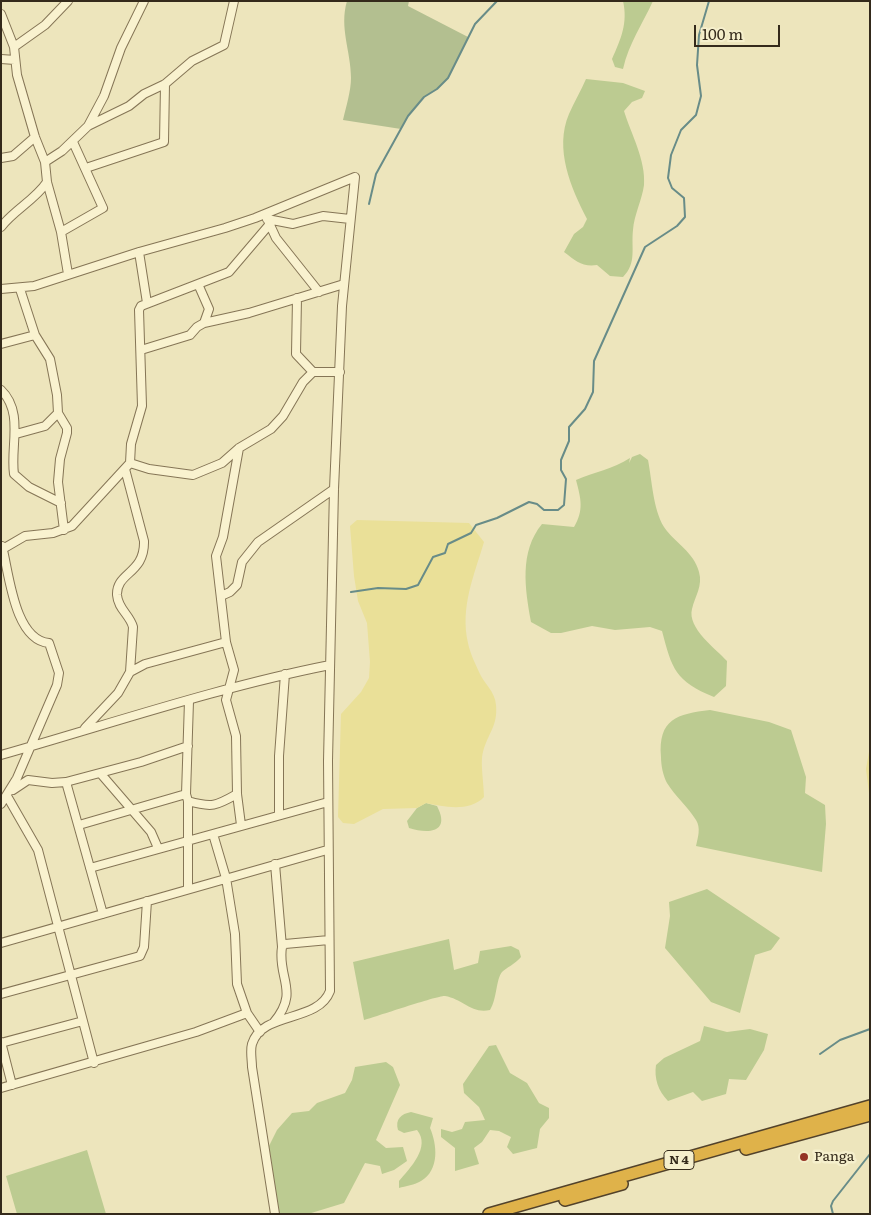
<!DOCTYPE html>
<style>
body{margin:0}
#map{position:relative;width:871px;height:1215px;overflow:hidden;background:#ede5bc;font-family:Literata,serif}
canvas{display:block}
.frame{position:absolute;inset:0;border:2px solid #342a1b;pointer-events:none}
.scale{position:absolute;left:694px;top:25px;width:86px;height:22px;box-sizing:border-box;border:2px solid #342a1b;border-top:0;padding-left:6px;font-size:15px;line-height:18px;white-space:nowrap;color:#342a1b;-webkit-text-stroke:4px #f5efcc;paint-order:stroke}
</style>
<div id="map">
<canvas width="871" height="1215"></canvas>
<div class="frame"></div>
<div class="scale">100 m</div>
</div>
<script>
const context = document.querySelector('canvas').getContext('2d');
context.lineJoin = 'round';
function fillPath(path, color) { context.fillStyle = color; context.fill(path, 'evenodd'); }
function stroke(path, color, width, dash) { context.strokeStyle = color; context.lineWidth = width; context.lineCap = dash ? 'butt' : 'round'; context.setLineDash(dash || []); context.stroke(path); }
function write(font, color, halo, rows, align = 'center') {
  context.font = font + ' Literata,serif'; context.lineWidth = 5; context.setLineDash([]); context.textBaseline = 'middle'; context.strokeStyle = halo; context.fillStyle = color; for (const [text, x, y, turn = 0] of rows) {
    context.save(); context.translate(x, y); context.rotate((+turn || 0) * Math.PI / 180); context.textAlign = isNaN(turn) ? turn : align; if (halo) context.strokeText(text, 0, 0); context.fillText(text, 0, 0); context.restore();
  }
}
const green = new Path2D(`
 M623,1H653C642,25 629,43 623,69L615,67L612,59C621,39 628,23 623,1Z
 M586,79L623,83L645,91L642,98L632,102L624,111C631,134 646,160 644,185C642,200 634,215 633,230C631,248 637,263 623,277L610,276L597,265C582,267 576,261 564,252L574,234L583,227L587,219C571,188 554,149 569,114C574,102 581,91 586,79Z
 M640,454L648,460C652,480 653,509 664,527C675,543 694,552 699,572C703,586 695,596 692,609C687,628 716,649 727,661L726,686L714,697C675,681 672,669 662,631L650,627L615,630L592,626L561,633H551L531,622C525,589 519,552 542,524L574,527C584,510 581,499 576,480C594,472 613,469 630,458L629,463L632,457Z
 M710,710L769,722L791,730L806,777L805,793L825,805L826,824L822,872L696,846C698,837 701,828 696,820C688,807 675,796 667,783C663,776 661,765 661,757C658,719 677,714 710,710Z
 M426,803L437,806C451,833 428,834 409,828L407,821L417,808Z
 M707,889L780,938L771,950L755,955L740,1013L711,1002L665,948L670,916L669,902Z
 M449,939L454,970L478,963L480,951L511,946L519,950L521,957C515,964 506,968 502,972C496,979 497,999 490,1010C471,1014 463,999 445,996C439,995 375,1017 364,1020L353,962Z
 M704,1026L727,1032L750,1029L768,1034L764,1050L746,1080L729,1079L726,1094L702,1101L693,1092L668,1101C658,1091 654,1078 656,1065L664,1058L700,1041Z
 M496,1045L510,1073L527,1083L539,1103L549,1108V1118L540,1129L537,1148L513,1154L507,1147L511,1137L499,1131L490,1130L482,1142L474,1148L479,1164L455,1171V1148L441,1137V1129L452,1132L462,1129L465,1122L485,1120L479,1107L464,1093L463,1084L489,1046Z
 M386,1062L393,1067L400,1085L376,1140L386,1148L403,1147L407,1161L394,1170L382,1174L380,1166L365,1163L344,1203L308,1214H279L269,1146L277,1130L292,1113L309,1111L317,1103L345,1093L352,1080L355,1067Z
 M411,1112L433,1118L430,1128C437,1144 440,1170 421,1181C415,1185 405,1186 399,1188V1181C410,1168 431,1147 417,1130L404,1133L398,1130C395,1119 401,1114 411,1112Z
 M87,1150L106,1214H17L6,1176Z`);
const sand = new Path2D(`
 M357,520L469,523L484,542C474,576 460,607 468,643C470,653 475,663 479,672C484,684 495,691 496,705C498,726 488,733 483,752C480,762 484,784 484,797C470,812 444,807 426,803L417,808L383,809L354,824L343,823L338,817L341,714L361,692L369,678L370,662L367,623L358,601L354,576L350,526Z
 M870,746V801L866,769Z`);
const cemetery = new Path2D(`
 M347,1H409L408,6L468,37L448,78L437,89L424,97L408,116L401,129L343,120C346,107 351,91 351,78C351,51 339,28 347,1Z`);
const stream = new Path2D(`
 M369,204L376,174L408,116L424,97L437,89L448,78L475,24L497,1
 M351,592L378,588L406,589L418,585L433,557L445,553L448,544L471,533L476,525L497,518L529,502L537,504L544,510H558L564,505L566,479L561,470V460L569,441V427L585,409L593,392L594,361L645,247L677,226L685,217L684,198L672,188L668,178L671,155L681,130L696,115L701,96L697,65L699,35L709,1
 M820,1054L840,1040L870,1029
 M833,1214L831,1206L833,1201L870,1154`);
const minor = new Path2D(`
 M1,14L14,47L17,75L35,137L45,162L47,182L61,232L68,274
 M14,47L45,25L68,1
 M1,59L15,60
 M88,126L104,96L121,48L144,1
 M1,158L13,156L35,137
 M45,162L62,151L88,126L129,106L144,94L165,84L192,61L224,45L234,1
 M86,168L164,142L165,84
 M265,214L276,238L319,292
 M267,219L293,224L323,216L350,219
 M1,227C14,210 35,200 47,182
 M61,232L103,208L73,142
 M139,252L147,303
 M198,284L209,309L204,323
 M1,289L34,286L139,252L225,228L255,218L355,177L342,306L334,489L328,761L330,991C318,1023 262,1011 252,1044C250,1051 252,1060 252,1067L275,1214
 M297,298L296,354L313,372
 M35,335L50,359L57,395L58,413L67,428V433L60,459L58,482L64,530
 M1,344L35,335L20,289
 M141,350L190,335L197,327L204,323L249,313L344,284
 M1,390C24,412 10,447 14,474L29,487L61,503
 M16,434L45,426L58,413
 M239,448L223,537L216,556L226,642L234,670L226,700L236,736L237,794L241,825
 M130,463L149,469L193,475L222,463L239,448L271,429L283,416L303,382L313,372H340
 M1,550L25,536L53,533L72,526L130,463L131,444L142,406L139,310L141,306L229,272L269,225
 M221,596L230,592L237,585L242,562L258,542L334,489
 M130,672L145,664L226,642
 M85,728L118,693L130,672L133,627C130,615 118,609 117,595C116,572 145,574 144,541L125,469
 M1,755C110,724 219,687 330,665
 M101,774L151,832L158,848
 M66,782L103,914
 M13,790L28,780L52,783L66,782L141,762L188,746
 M7,796L38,850L94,1063
 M188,801C212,808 216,806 237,794
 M1,804L17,778L57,685L59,673L49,643C14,640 9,572 2,546
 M279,815V756L285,674
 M79,825L186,794
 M213,834L226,878L235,934L237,984L247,1013L260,1032
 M275,864L282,947
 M90,868L328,802
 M188,888V801L186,794L189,701
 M1,943L327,850
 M1,994L140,956L144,947L147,901
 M274,1022C300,991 277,978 282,947L285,944L329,940
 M1,1042L12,1085
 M1,1043L83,1021
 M1,1088L196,1032L247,1013`);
const highway = new Path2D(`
 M746,1149L870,1115
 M565,1200L622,1184
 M489,1214L870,1106`);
const markers = [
 [804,1157,5,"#943426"]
];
const shields = [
 [679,1160,30]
];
const shieldNames = [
 ["N 4",679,1160]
];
const poiNames = [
 ["Panga",814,1157]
];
fillPath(green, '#bccb91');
fillPath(sand, '#eae098');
fillPath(cemetery, '#b3bf90');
stroke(stream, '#688c88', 2);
stroke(minor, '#857556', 10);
stroke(highway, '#52422b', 14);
stroke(minor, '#f9f2cf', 8);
stroke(highway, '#dfb24a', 11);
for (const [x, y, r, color] of markers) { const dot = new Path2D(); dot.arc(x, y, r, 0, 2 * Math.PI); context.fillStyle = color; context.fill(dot); stroke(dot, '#f5efcc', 2); }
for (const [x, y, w] of shields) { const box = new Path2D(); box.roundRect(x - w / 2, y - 9.5, w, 19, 4); context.fillStyle = '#f5efcc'; context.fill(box); stroke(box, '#342a1b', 1); }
write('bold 12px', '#342a1b', null, shieldNames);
write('14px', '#342a1b', '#f5efcc', poiNames, 'left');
</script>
